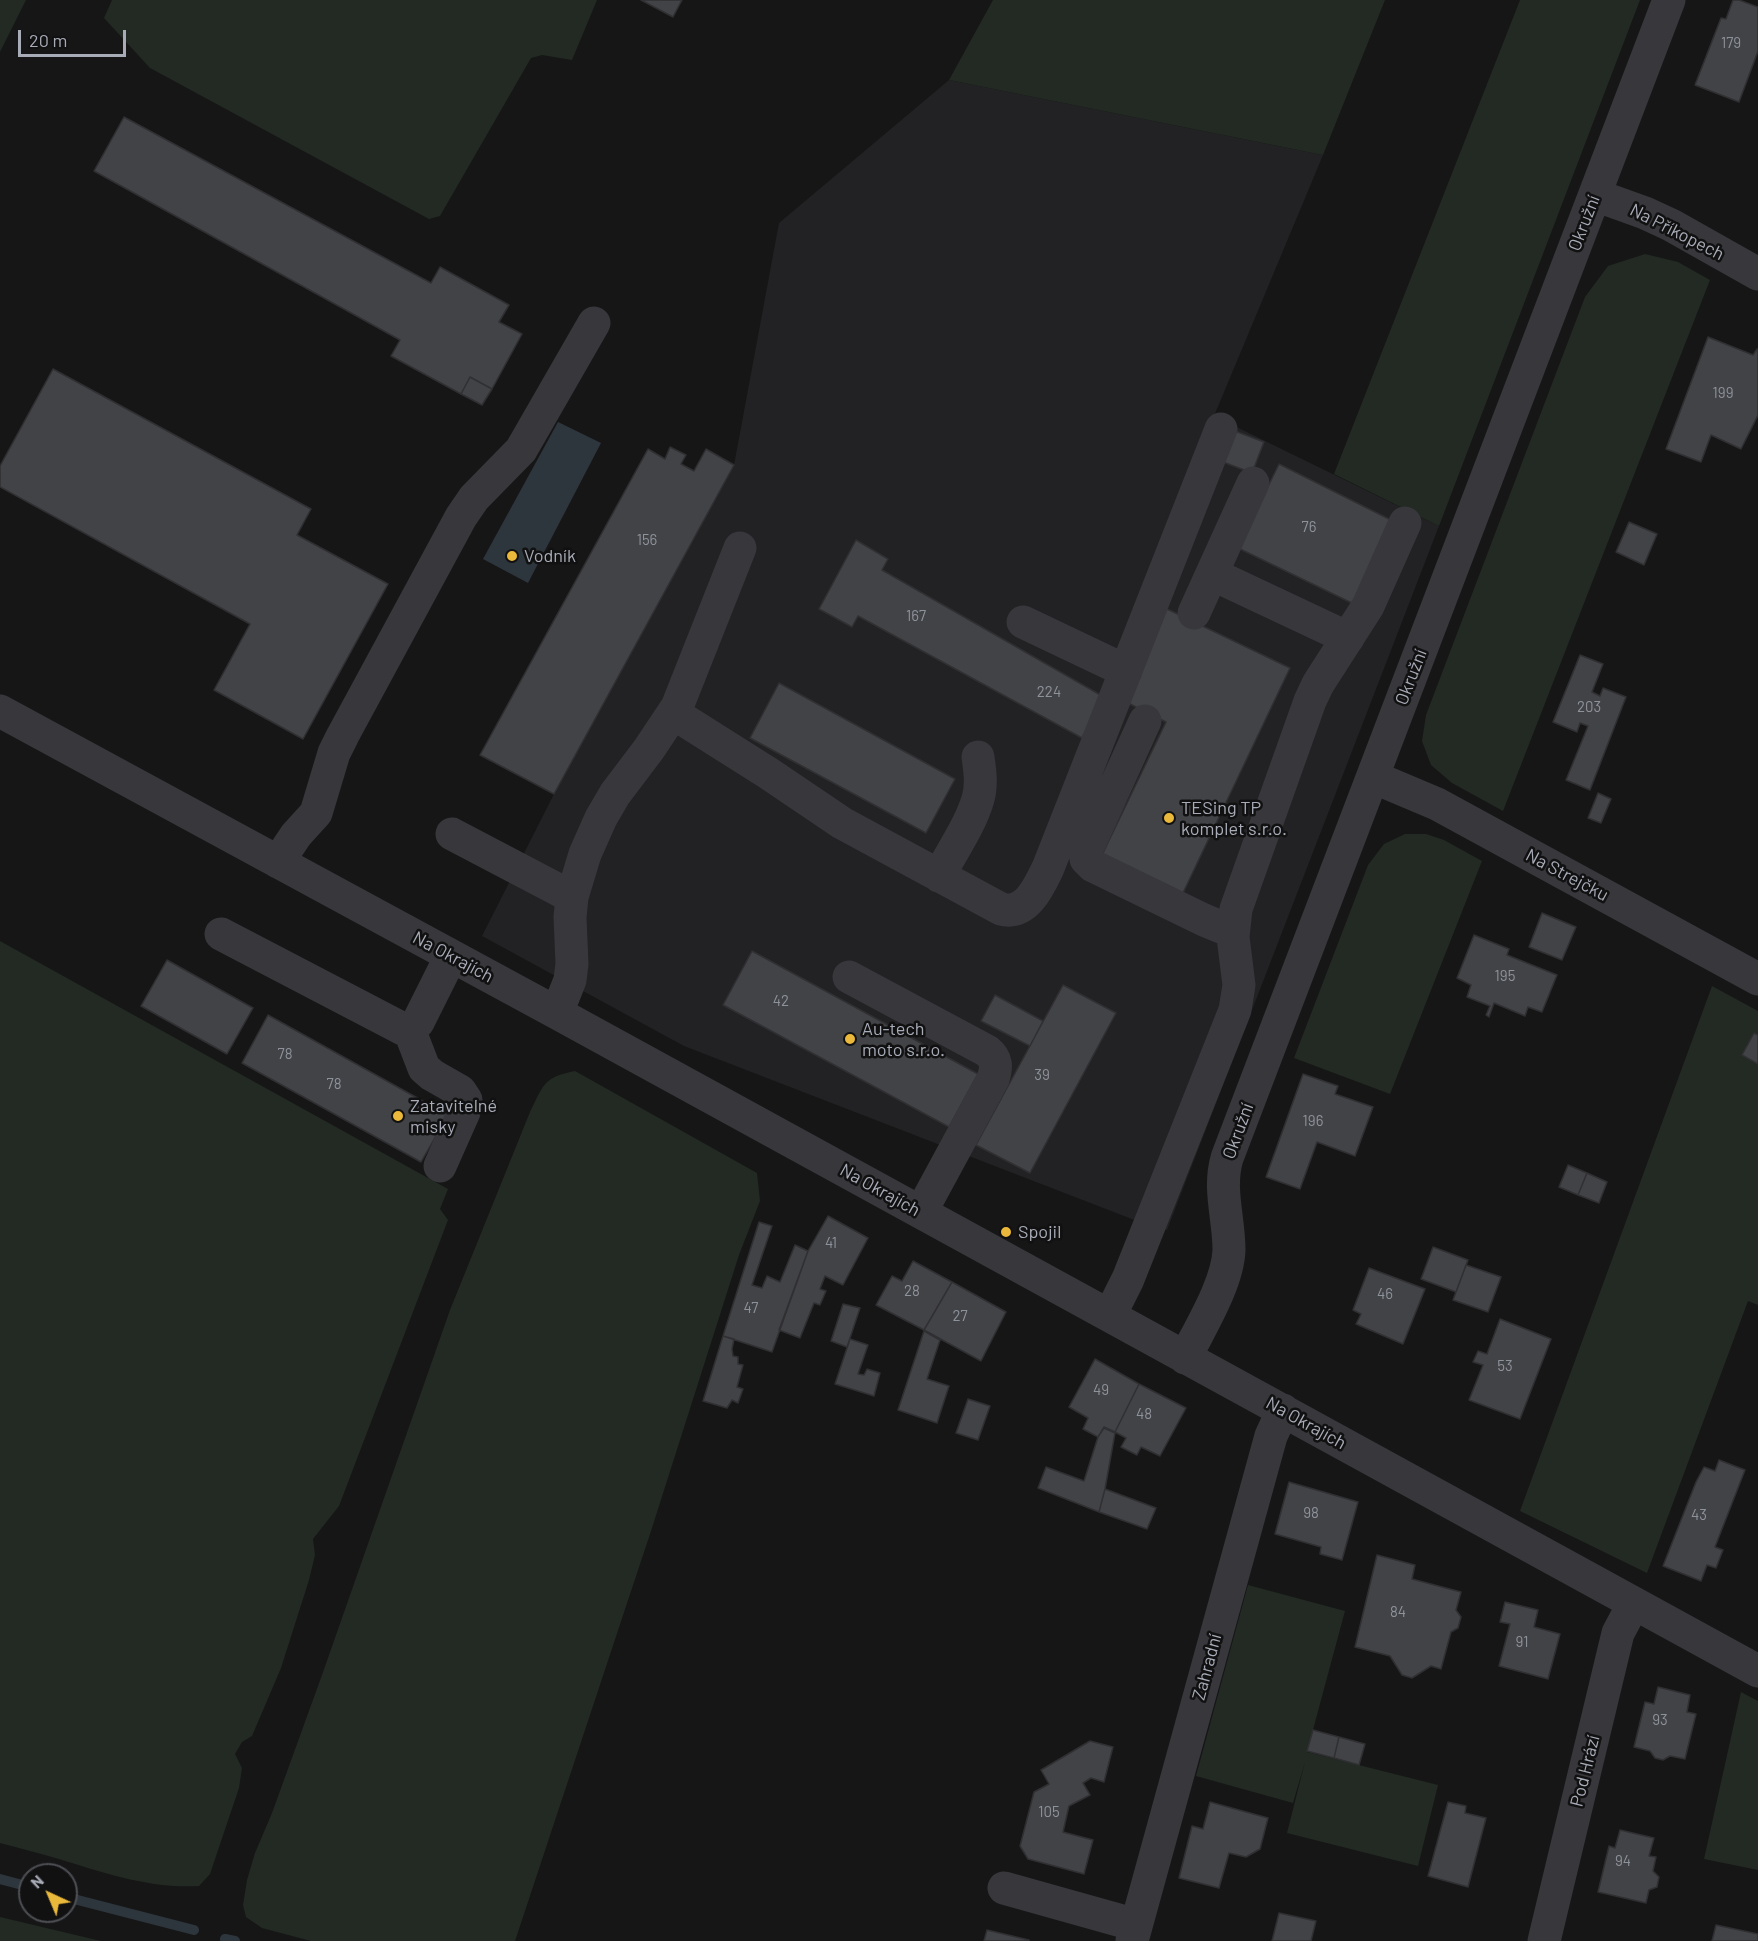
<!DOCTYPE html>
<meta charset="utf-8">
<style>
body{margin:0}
#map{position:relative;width:1758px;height:1941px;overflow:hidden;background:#161617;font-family:Barlow,sans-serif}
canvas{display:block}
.north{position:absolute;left:18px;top:1863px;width:60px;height:60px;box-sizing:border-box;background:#111112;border:2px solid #4d4f54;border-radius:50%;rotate:316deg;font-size:16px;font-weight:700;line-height:24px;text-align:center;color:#a8acb7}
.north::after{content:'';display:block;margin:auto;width:21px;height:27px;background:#eab83b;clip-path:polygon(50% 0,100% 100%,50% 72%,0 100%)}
.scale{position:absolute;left:18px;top:30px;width:108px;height:27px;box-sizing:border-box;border:3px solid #a8acb7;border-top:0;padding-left:8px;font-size:18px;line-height:21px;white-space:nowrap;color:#a8acb7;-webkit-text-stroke:4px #111112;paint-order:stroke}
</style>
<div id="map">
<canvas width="1758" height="1941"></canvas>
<div class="north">N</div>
<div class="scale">20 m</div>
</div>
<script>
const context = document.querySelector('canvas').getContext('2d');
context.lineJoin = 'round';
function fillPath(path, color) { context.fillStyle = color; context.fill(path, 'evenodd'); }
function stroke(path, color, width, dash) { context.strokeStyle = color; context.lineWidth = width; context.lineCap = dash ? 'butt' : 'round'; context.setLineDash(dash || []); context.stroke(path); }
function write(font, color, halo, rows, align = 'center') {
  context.font = font + ' Barlow,sans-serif'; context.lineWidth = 5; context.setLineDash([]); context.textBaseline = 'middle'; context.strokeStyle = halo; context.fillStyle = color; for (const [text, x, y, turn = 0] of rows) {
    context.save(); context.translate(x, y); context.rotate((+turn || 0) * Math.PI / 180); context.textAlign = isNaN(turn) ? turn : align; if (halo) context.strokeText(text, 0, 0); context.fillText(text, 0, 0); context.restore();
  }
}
const built = new Path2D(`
 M949,80L1323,155L1214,416L1439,526L1167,1230L1150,1226L684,1046L482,936L554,794L734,465L779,223Z`);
const green = new Path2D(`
 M0,0H26L0,52Z
 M112,0H597L572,60L542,55L531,58L440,216L429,219L150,68L104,18Z
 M993,0H1385L1323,155L949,80Z
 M1520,0H1640L1439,526L1334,474Z
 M1645,254L1678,262L1710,280L1503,811L1452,783L1431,765L1422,741L1426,715L1585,297L1608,266Z
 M1405,834H1426L1444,840L1482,861L1390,1094L1294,1058L1368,865L1384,844Z
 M0,941L448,1189L440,1209L448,1220L339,1506L313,1539L315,1555L309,1580L281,1668L252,1736L242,1742L235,1754L242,1768L239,1788L210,1874L199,1886C151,1889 104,1873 59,1859C39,1853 19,1848 0,1843Z
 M1712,986L1758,1011V1305L1748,1301L1647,1573L1520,1511Z
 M575,1071L757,1173L760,1201L739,1255L651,1531L515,1941H311L262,1928L246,1917L243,1905L247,1880L255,1853L272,1813L322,1675L450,1310L530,1112C543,1086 543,1077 575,1071Z
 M1248,1585L1345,1611L1307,1752L1438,1785L1418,1866L1287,1833L1305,1762L1293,1803L1196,1776Z
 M1741,1692L1758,1701V1870L1704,1859Z
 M0,1917L101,1941H0Z`);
const water = new Path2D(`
 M558,422L601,443L528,583L483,559Z`);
const stream = new Path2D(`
 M0,1879L30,1887
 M66,1897L194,1930
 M225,1939L235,1941`);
const building = new Path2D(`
 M641,0H682L673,17Z
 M1733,0H1739L1758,7V51L1739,102L1695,85L1721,18L1726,19Z
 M124,117L431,283L440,267L509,305L499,322L522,334L492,389L470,377L461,394L391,356L400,340L94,171Z
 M1708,337L1753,355L1757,349H1758V415L1741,449L1711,435L1701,462L1666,449Z
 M53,369L311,509L297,535L388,584L303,739L214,690L250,624L0,487V466Z
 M470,377L492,389L482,405L461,394Z
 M1235,431L1264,442L1252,473L1223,462Z
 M670,447L686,455L681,464L694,471L706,449L734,465L554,794L480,755L648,449L665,459Z
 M1279,464L1397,523L1358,606L1238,548Z
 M1629,522L1657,534L1644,565L1616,552Z
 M856,540L888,559L882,570L1104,697L1082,738L858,616L852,627L819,609Z
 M1163,607L1290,668L1182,895L1101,857L1166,722L1126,702Z
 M1580,655L1603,664L1592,692L1600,696L1603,688L1626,697L1590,790L1566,780L1588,726L1580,723L1577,732L1553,722Z
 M779,683L955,779L926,833L750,738Z
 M1598,793L1611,799L1601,823L1588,818Z
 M1542,913L1576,927L1562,960L1529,947Z
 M1474,935L1509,949L1507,955L1557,975L1542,1012L1528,1007L1525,1016L1494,1003L1489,1017L1486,1015L1490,1006L1467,997L1471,985L1457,978Z
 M752,951L978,1074L949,1127L723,1005Z
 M167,960L253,1008L227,1054L141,1006Z
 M1063,985L1116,1013L1030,1173L976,1145Z
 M995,995L1043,1021L1030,1046L981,1021Z
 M268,1015L448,1115L421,1162L242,1063Z
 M1754,1033L1758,1035V1064L1742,1055Z
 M1303,1074L1338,1086L1335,1094L1373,1107L1355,1156L1317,1142L1300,1189L1266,1177Z
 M1568,1165L1587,1173L1578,1195L1559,1187Z
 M1587,1173L1607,1182L1599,1203L1578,1195Z
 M828,1216L868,1238L843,1285L825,1276L820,1289L826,1291L820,1305L814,1303L800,1338L779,1330L808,1251Z
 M759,1222L772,1226L752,1285L762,1288L767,1276L780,1282L795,1245L808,1251L772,1352L723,1336Z
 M1433,1247L1468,1260L1456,1292L1421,1279Z
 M913,1261L952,1282L924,1330L876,1305L892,1276L902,1281Z
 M1466,1265L1501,1277L1488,1312L1453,1300Z
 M1369,1268L1425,1289L1403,1344L1356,1324L1361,1314L1353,1310Z
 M952,1282L1006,1312L981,1361L924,1330Z
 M843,1304L860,1308L847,1347L831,1341Z
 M1500,1319L1551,1339L1520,1419L1469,1400L1483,1365L1473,1362L1478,1351L1487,1354Z
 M924,1331L940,1340L927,1379L949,1386L937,1423L898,1410Z
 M723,1336L734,1339L732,1349L733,1356L738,1357V1364L743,1365L737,1387L743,1389L738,1403L732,1400L727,1408L703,1401Z
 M850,1339L868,1345L858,1374L864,1375L867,1369L880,1373L874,1396L835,1384Z
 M1095,1359L1139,1384L1115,1432L1104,1427L1098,1437L1083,1429L1088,1418L1069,1407Z
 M1139,1384L1186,1408L1160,1456L1141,1447L1137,1455L1121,1447L1126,1438L1115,1432Z
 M968,1399L990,1406L978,1440L956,1433Z
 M1104,1428L1115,1433L1105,1489L1099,1512L1038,1488L1046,1467L1084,1481L1098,1437Z
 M1719,1460L1745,1470L1715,1547L1723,1550L1716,1568L1707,1565L1701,1581L1663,1566L1696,1482L1704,1467L1715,1471Z
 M1289,1482L1358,1502L1342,1560L1320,1554L1321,1547L1275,1534Z
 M1105,1489L1156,1508L1147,1529L1099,1512Z
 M1377,1555L1415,1565L1412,1579L1461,1592L1456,1610L1461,1617L1458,1628L1451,1632L1441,1669L1431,1666L1412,1678L1402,1675L1390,1656L1355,1647Z
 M1505,1602L1538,1610L1534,1627L1560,1634L1548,1679L1499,1666L1510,1624L1500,1622Z
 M1658,1687L1690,1695L1687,1712L1696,1714L1685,1759L1670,1756L1663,1760L1655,1758L1650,1751L1634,1747L1645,1702L1654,1704Z
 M1313,1730L1339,1737L1334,1758L1307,1751Z
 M1339,1737L1365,1744L1359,1765L1334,1758Z
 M1090,1741L1113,1747L1104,1782L1091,1778L1083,1783L1090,1795L1069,1806L1063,1832L1093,1840L1084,1874L1028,1859L1020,1846L1034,1792L1049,1784L1041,1770Z
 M1210,1802L1268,1818L1260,1849L1246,1857L1229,1853L1219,1888L1179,1878L1192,1826L1203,1829Z
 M1448,1802L1466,1806L1465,1813L1486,1818L1468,1887L1428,1876Z
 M1620,1830L1654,1838L1649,1856L1656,1857L1653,1871L1659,1877L1657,1887L1649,1890L1646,1903L1598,1892L1609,1846L1615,1848Z
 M1279,1913L1316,1921L1311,1941H1272Z
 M1716,1925L1758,1934V1941H1712Z
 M987,1930L1029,1940V1941H984Z`);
const minor = new Path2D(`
 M1595,195L1645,213L1671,225L1758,274
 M1212,574L1348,638
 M1194,613L1253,483
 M1023,622L1126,671
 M0,711L557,1013L1758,1671
 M673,713L768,773L842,823L1001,909C1026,916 1039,887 1048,868L1221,429
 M1145,721L1087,849L1086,859L1093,866L1204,920L1233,932
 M1373,777L1437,804L1758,979
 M452,834L572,897
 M278,862L296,835L316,813L334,753L343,735L461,517L474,498L521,450L594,323
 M939,876C952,851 970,826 978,799C982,785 980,771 978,757
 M221,934L403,1029H409L418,1022L451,956
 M849,977L987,1051C997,1059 997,1067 993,1079L921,1212
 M557,1013L570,980L572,964L570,917L572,897L585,854L601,818L615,794L649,749L677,707L740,548
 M409,1029L424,1068L432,1075L460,1091L466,1100L464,1112L440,1166
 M1110,1315L1128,1279L1235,1010L1239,985L1233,937L1236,909L1310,701L1318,684L1368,606L1405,523
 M1185,1358C1200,1328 1228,1283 1229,1250C1229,1218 1218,1189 1227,1158L1669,0
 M1004,1888L1136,1925
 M1132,1941L1271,1436L1283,1410
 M1544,1941L1618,1633L1634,1603`);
const markers = [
 [512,556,6,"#eab83b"],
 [1169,818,6,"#eab83b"],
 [850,1039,6,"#eab83b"],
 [398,1116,6,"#eab83b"],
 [1006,1232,6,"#eab83b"]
];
const numberNames = [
 ["179",1731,43],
 ["199",1723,393],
 ["76",1309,527],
 ["156",647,540],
 ["167",916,616],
 ["224",1049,692],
 ["203",1589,707],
 ["195",1505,976],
 ["42",781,1001],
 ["78",285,1054],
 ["39",1042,1075],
 ["78",334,1084],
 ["196",1313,1121],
 ["41",831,1243],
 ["28",912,1291],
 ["46",1385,1294],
 ["47",751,1308],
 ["27",960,1316],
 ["53",1505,1366],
 ["49",1101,1390],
 ["48",1144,1414],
 ["98",1311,1513],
 ["43",1699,1515],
 ["84",1398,1612],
 ["91",1522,1642],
 ["93",1660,1720],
 ["105",1049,1812],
 ["94",1623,1861]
];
const streetNames = [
 ["Okružní",1584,223,-69],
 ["Na Příkopech",1677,232,27],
 ["Okružní",1411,677,-69],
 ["Na Strejčku",1567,875,28],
 ["Na Okrajích",453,957,28],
 ["Okružní",1238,1131,-70],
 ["Na Okrajích",880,1190,29],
 ["Na Okrajích",1306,1423,29],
 ["Zahradní",1207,1667,-75],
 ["Pod Hrází",1585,1771,-76]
];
const poiNames = [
 ["Vodník",524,556],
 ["TESing TP",1181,808],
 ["komplet s.r.o.",1181,829],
 ["Au-tech",862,1029],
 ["moto s.r.o.",862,1050],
 ["Zatavitelné",410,1106],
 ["misky",410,1127],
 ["Spojil",1018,1232]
];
fillPath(built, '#222224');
fillPath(green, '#222a23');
fillPath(water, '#2e363d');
stroke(stream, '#2e363d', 10);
fillPath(building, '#424347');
stroke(building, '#303033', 1.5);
stroke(minor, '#37373c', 33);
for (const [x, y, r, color] of markers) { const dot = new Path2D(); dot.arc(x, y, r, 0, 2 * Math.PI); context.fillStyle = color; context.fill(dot); stroke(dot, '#111112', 2); }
write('15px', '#8e929b', null, numberNames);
write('18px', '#a8acb7', '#111112', streetNames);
write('18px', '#a8acb7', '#111112', poiNames, 'left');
</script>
